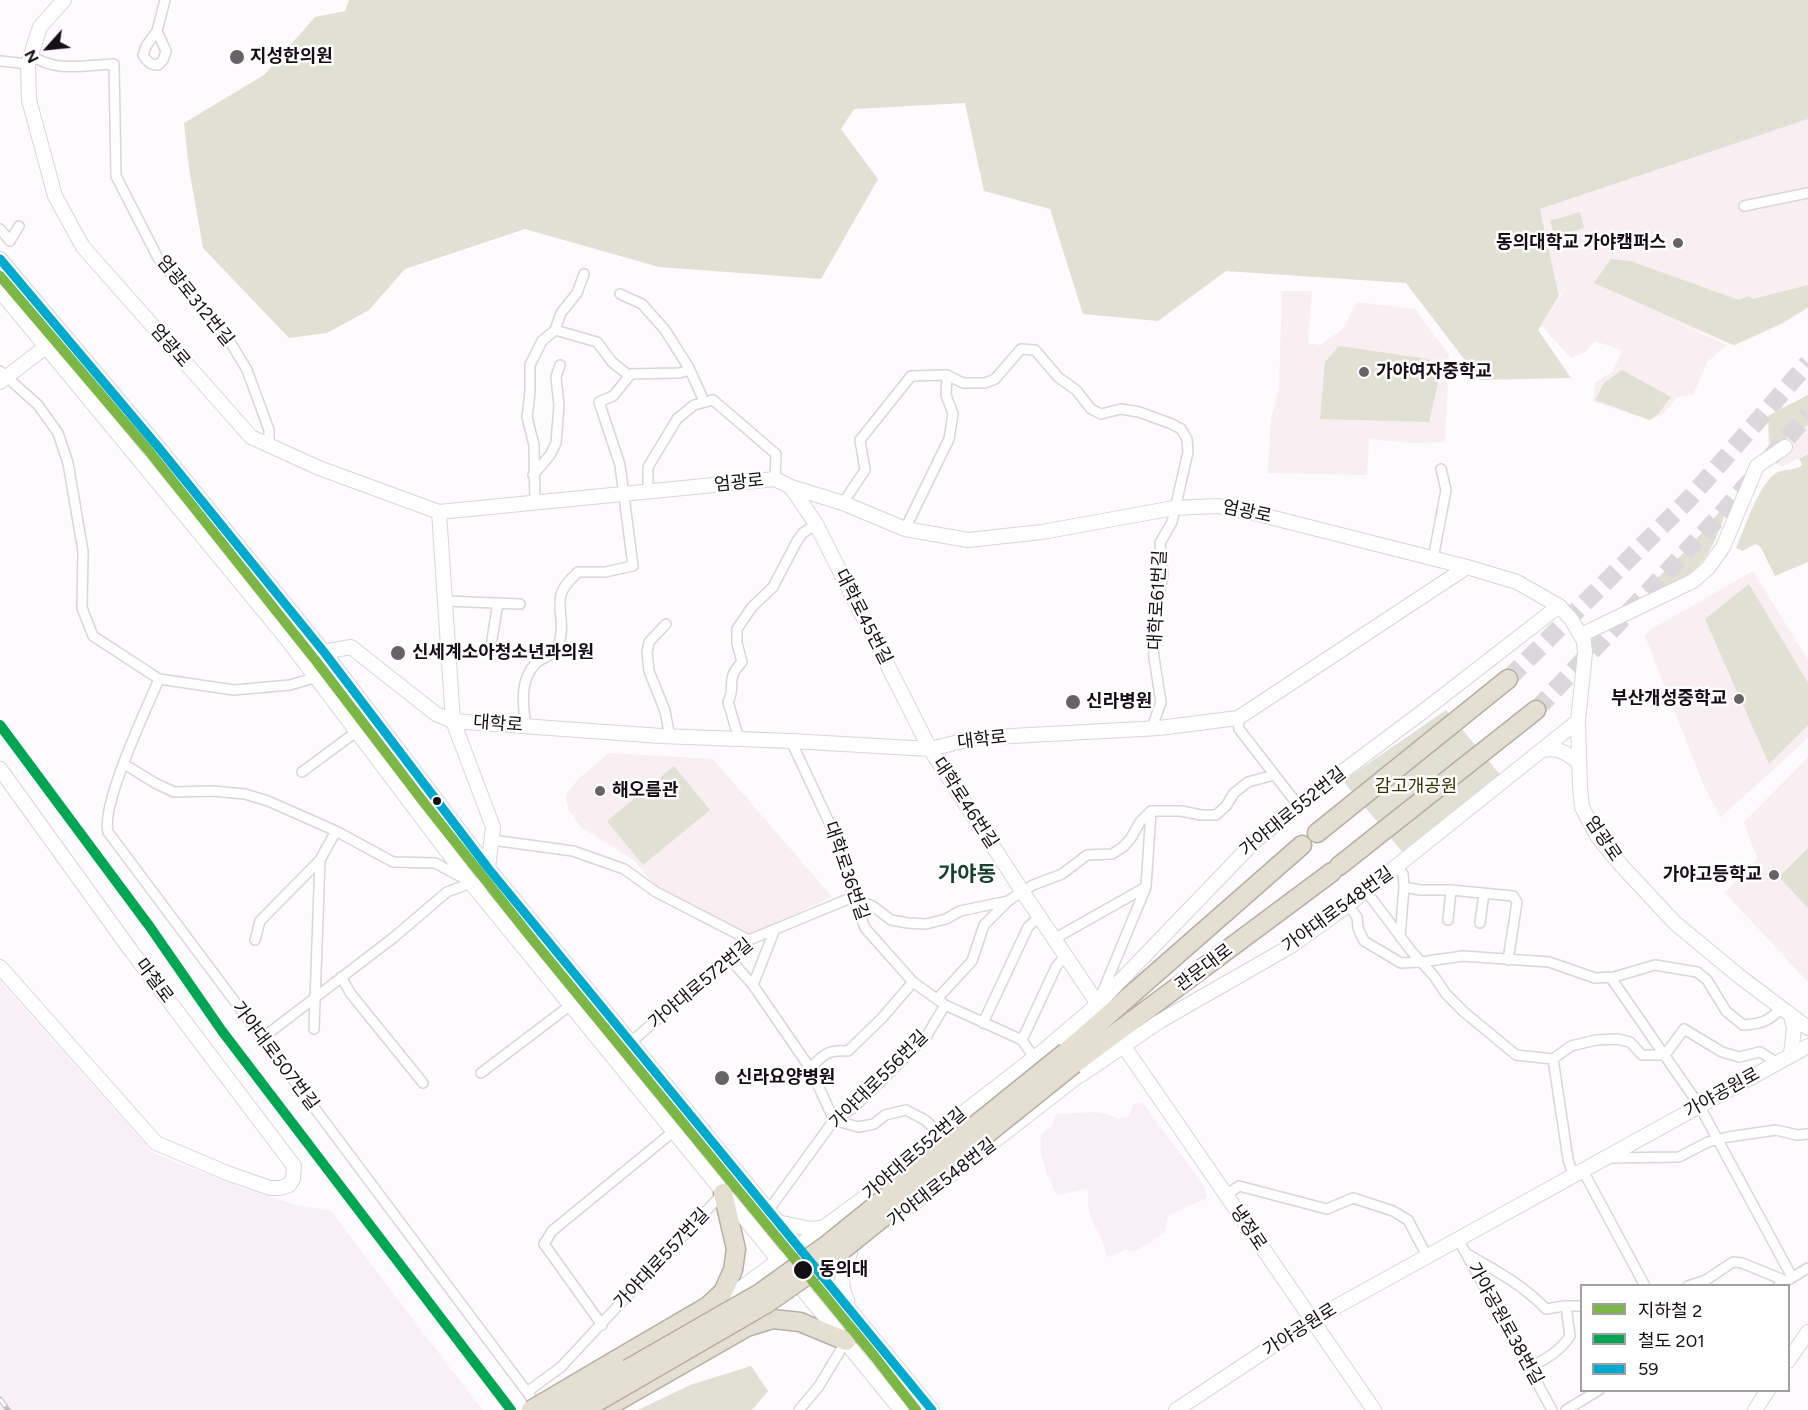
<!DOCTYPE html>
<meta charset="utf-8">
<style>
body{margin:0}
#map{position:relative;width:1808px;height:1410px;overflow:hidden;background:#fdfbfd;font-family:Figtree,"Noto Sans KR",sans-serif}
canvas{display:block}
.legend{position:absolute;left:1580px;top:1284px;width:210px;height:108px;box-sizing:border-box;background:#fff;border:2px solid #a19fa1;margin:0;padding:8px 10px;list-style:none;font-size:18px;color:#150f15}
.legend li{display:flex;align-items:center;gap:12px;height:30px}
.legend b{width:30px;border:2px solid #a19fa1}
.north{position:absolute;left:18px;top:18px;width:60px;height:60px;-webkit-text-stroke:4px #fff;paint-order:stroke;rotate:243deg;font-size:16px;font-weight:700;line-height:24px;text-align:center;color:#150f15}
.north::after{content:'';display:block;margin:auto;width:21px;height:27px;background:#150f15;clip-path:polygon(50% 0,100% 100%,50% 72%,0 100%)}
</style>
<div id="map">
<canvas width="1808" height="1410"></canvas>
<ul class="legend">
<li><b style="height:8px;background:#7cb645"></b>지하철 2</li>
<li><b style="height:8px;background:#00a651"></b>철도 201</li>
<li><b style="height:8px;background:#00a9ce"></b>59</li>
</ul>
<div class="north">N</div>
</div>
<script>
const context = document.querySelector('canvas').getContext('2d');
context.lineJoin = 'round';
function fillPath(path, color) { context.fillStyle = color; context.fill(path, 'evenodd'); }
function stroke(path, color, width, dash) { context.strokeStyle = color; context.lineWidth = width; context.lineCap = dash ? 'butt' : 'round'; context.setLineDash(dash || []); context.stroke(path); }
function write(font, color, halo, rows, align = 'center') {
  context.font = font + ' Figtree,"Noto Sans KR",sans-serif'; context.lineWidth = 5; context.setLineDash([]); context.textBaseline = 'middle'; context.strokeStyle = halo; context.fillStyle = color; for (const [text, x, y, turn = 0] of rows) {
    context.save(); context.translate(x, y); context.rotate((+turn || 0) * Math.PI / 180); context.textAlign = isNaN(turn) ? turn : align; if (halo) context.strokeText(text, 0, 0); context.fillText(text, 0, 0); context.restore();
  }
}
const built = new Path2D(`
 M0,981L153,1153L245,1189L300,1206L330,1210L482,1410H0Z
 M1143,1103L1205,1188L1207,1198L1171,1214L1168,1217L1164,1233L1156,1239L1133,1252L1125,1249L1112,1257L1106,1255L1104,1244L1092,1220L1088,1205V1189L1057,1195L1048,1177L1041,1153V1134L1052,1127L1056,1114L1095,1112L1107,1114L1118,1119L1129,1117L1133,1104Z`);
const education = new Path2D(`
 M1808,119V308L1783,324L1734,346L1653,312L1727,345L1707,362L1693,395L1678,397L1662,415L1649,420L1593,401L1595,383L1613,371L1622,350L1595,341L1585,352L1571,358L1541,325L1568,284L1559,295L1540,209Z
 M1282,291H1312L1308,343L1320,345L1343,329L1357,302L1415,309L1449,355L1445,442L1410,443L1369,439L1367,475L1268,473L1271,419L1279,389Z
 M1808,394V453L1781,467L1768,446V416L1777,412L1778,408L1798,401Z
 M1753,571L1808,660V738L1721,817L1704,786L1645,636L1650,630Z
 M609,753L713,759L832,897L745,937L659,891L635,861L581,827L569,811L566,799L567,793L578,779Z
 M1808,757V982L1725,893L1757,858L1744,822Z`);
const green = new Path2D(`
 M349,0H1808V119L1540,209L1559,296L1538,330L1571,378L1480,380L1406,283L1226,271L1158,321L1083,314L1050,209L984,191L965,103L854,109L841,129L878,179L821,279L659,267L525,229L405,269L369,310L327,333L289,338L203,248L189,168L184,123L264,75L315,17L345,11Z
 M1580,212L1584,228L1555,237L1550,221Z
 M1611,259L1630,261L1739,300L1748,296L1753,299L1808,285V307L1782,323L1734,345L1594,283Z
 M1339,346L1428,359L1441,370L1429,422L1320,419L1325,362Z
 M1622,370L1671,397L1658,414L1650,420L1595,400L1604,383Z
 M1808,395V425L1770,448L1768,416Z
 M1808,454V562L1775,576L1760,546L1755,544L1743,551L1736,548C1745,528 1758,485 1776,473C1784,468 1794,472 1802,465L1799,458Z
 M1731,496C1721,524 1714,556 1689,574C1677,582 1663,587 1650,593L1646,592L1644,589C1677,563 1706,530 1731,496Z
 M1749,584L1808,683V725L1769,764L1705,619Z
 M1446,710L1502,777L1404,854L1343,781Z
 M674,766L710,810L643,865L607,821Z
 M1808,848V908L1779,877Z
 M751,1366L768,1391L752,1410H638L690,1385Z`);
const highwayTunnel = new Path2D(`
 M1770,458L1808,414
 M1508,679L1690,498L1808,363
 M1536,710L1717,519L1752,479`);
const street = new Path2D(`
 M157,31L166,51L163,60L158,65C150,65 148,62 143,55L146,46L157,31L165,0
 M31,55C55,73 86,65 114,64L116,176L158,258L232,345L247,370L269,430V446
 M0,61L28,64
 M1744,206L1808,193
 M0,229L10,241L19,226
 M620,294L642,304L665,330L689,368L704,401
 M555,330L597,342L612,362L627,374L679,373L690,370
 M0,371L38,405L58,433L68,463L83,551L82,608L93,636L159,679L234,690L290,685L317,677
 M533,475L550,455L556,443L559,405L556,377L560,365
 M648,492V467L677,419L694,405L713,400L776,454L775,479
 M843,503L865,470L860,440L911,376L947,375L963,383H985L995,379L1021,349L1035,350L1058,377L1076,390L1091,409L1101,414L1121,409L1139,412L1172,424L1181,429L1187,439L1188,452L1172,522L1160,543L1163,574L1153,632L1154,658L1161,702L1152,728
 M535,504L534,445L527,417L530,392V365L542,341L555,330L561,313L577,293L584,274
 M905,529L949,439L953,414L946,395L947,375
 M1433,559L1446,490L1441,469
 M445,601L520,604
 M666,624L649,642L647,652L649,671L665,711L670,737
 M492,639L498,603
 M159,679C146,710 101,804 108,832L539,1408
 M1238,718L1239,729L1298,805
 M526,726C523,706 519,680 536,663C543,657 554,656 558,646C566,627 557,610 561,595C563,586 572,578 578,572H605L633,566L620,465L599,402L613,396L631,374
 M739,739L728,702C737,685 724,681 742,662L737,643V629L752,607L773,587L797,541L803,533L816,524
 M791,741L842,850L853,897L865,928L913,982L945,1005L1022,1040L1034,1058
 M124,764L155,783L174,792L213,791L245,794L268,801L336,831L393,862L435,863L467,880
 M302,772L356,732
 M492,840L573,851L624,869L656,892L749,940
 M1397,867L1403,874L1404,887L1420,890H1451L1513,896L1517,902L1508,960
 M1366,891L1412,952L1434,976L1446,994L1464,1012L1516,1055L1553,1059L1571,1046L1596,1040L1617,1039L1630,1042L1642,1055H1665L1684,1029L1722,1052L1739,1057L1760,1052L1776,1062
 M1348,905L1357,917L1358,928L1364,941L1401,963L1421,962L1463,956L1549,962L1595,978L1614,977L1655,965L1697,972L1707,980L1726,1011L1743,1025C1761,1024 1767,1022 1781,1009
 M1448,920L1451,890
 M1480,923L1484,893
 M1400,937L1404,887
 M1054,939L1146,887
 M255,940L260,921L320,860L336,831
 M729,958L753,985L810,1068L834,1120L858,1127L874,1124L885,1115L906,1110L925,1120L938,1132
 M341,977L351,994L423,1083
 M1611,978L1699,1105L1792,1277
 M753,985L775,929
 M1100,998L1146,887L1151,811
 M937,999L972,961L984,925L1008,901L1033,885L1062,874L1087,855L1112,854L1123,847L1131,838L1140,822L1151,811H1181L1201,815H1216L1226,806L1234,793L1248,782L1274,775
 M983,1023L1028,927L1039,917
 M314,1029L320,860
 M261,1039L393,938L447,892L471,883
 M1022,1040L1056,967L1065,956
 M631,1042L749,940L853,897L874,907L891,920L908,923L926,924L946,919L960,911L1008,901
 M1553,1059L1568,1159L1573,1175
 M810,1068C823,1055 828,1049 848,1051L882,1018L913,982
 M481,1073L572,1004
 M1609,1158L1679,1157L1708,1142L1728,1137L1776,1130L1797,1135L1808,1134
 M1582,1169L1645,1286
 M1226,1195L1239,1186L1327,1209L1353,1198L1393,1211L1408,1220L1427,1256
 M768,1211L834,1120L852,1109L926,1037L945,1005
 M1458,1239L1552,1410
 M1467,1254C1495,1270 1523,1285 1546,1309L1564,1306H1582
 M1688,1286L1706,1280L1733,1262L1742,1263L1786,1281
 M1778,1286L1808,1268
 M602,1325L544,1244L552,1231L674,1131
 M1529,1368C1546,1359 1560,1351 1570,1336L1566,1306
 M527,1392L561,1367L723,1193
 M799,1410L819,1386L846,1341
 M1566,1410L1599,1390`);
const secondary = new Path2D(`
 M64,0L40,27L28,64L29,100L55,196L83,247L251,437L319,468L439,512L775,479L791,487L843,503L905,529L968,540L1042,532L1174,508L1218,506L1262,515L1467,567L1517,582L1559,606L1571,619L1584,641L1585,653L1578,721L1580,787L1582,807L1597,836L1620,864L1675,923L1739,976L1808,1028
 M0,259L159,448L324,652L488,868L932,1410
 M0,291L287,639L471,883L901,1410
 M0,382L47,346
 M791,487L816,524L930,749L1022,891L1098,1004
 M439,512L453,721L493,827L488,868L479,892
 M1581,635L1693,581L1708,568L1723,547L1757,466L1785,447
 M300,656L351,647L436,714L453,721L661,736L791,741L930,749L975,738L1159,728L1238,718L1467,567
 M1544,750C1559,747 1568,754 1579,763
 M0,769L132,952L294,1166L293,1179L289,1185L280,1188H270L227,1173L156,1143L0,967
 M1791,1016L1794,1028L1791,1054
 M1050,1045L1098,1004L1255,841L1298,805L1421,713L1559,606
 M1123,1045L1374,1410
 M1081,1075L1160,1021L1291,946L1348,905L1578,721
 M912,1205L1086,1070
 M777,1222L811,1229L826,1227
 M733,1294L883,1184L938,1132L1056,1041
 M847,1300C839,1284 842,1270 850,1254
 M1788,1361L1808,1332
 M1176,1410L1312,1320L1808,1046
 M1755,1410L1768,1390`);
const highway = new Path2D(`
 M1317,833L1508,679
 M1339,866L1536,710
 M1066,1052L1302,845
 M1074,1064L1332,872
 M614,1361L708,1306L723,1292L733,1270L736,1249L723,1193
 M602,1410L747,1327L773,1319L800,1322L846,1341`);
const rail = new Path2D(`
 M0,1399L8,1410`);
const highwayBridge = new Path2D(`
 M531,1410L614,1361
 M556,1410L760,1293L828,1244L1066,1052
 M583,1410L766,1304L835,1256L1074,1064`);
const bus1 = new Path2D(`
 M0,259L159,448L324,652L488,868L932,1410`);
const rail1 = new Path2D(`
 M0,725L150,927L222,1031L511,1410`);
const metro1 = new Path2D(`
 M0,276L148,450L316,661L425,804L537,945L875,1357L916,1410`);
const markers = [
 [237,57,8,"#666266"],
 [1678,243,6,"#666266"],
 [1364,372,6,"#666266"],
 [398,653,8,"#666266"],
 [1739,699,6,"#666266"],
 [1073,702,8,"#666266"],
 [600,791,6,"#666266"],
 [437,801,5,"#150f15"],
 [1774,875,6,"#666266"],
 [722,1078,8,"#666266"],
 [803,1270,10,"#150f15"]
];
const poiNames = [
 ["지성한의원",250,57],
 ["동의대학교 가야캠퍼스",1666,243,"right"],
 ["가야여자중학교",1376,372],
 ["신세계소아청소년과의원",412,653],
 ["부산개성중학교",1727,699,"right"],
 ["신라병원",1086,702],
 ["해오름관",612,791],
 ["가야고등학교",1762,875,"right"],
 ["신라요양병원",736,1078]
];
const streetNames = [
 ["엄광로312번길",195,301,51],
 ["엄광로",170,346,49],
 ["엄광로",739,483,-6],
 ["엄광로",1247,512,12],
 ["대학로61번길",1158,600,-87],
 ["대학로45번길",863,617,63],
 ["대학로",498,724,4],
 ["대학로",982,740,-7],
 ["대학로46번길",965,803,57],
 ["가야대로552번길",1293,812,-39],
 ["엄광로",1603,839,56],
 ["대학로36번길",846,871,71],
 ["가야대로548번길",1338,910,-36],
 ["관문대로",1204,968,-37],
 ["마철로",154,981,53],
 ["가야대로572번길",701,984,-40],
 ["가야대로507번길",275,1056,53],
 ["가야대로556번길",879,1080,-45],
 ["가야공원로",1722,1093,-29],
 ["가야대로552번길",915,1154,-41],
 ["가야대로548번길",942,1183,-38],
 ["냉정로",1248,1228,56],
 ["가야대로557번길",662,1259,-47],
 ["가야공원로38번길",1505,1324,61],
 ["가야공원로",1300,1330,-32]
];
const parkNames = [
 ["감고개공원",1416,787]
];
const stopNames = [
 ["동의대",819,1270]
];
const quarterNames = [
 ["가야동",967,875]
];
fillPath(built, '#f8eff7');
fillPath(education, '#f9eef1');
fillPath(green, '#e0e0d3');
stroke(highwayTunnel, '#dad8da', 18, [18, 9]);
stroke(street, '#d9d5d9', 12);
stroke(secondary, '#d9d5d9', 16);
stroke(highway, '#b6afa2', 21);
stroke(street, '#fffeff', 9);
stroke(secondary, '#fffeff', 14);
stroke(highway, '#e5dfd2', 18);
stroke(rail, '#bfbfbf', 5);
stroke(rail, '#fff', 3, [9]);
stroke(highwayBridge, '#b6afa2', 21, []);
stroke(highwayBridge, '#e5dfd2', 18);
stroke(bus1, '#00a9ce', 9);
stroke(rail1, '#00a651', 10);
stroke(metro1, '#7cb645', 10);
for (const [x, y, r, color] of markers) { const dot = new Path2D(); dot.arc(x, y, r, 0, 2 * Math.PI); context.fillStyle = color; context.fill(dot); stroke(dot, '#fff', 2); }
write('bold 18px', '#150f15', '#fff', poiNames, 'left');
write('18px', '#150f15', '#fff', streetNames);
write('18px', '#330', '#fff', parkNames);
write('bold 18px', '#150f15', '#fff', stopNames, 'left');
write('bold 21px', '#16422f', '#fff', quarterNames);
</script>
